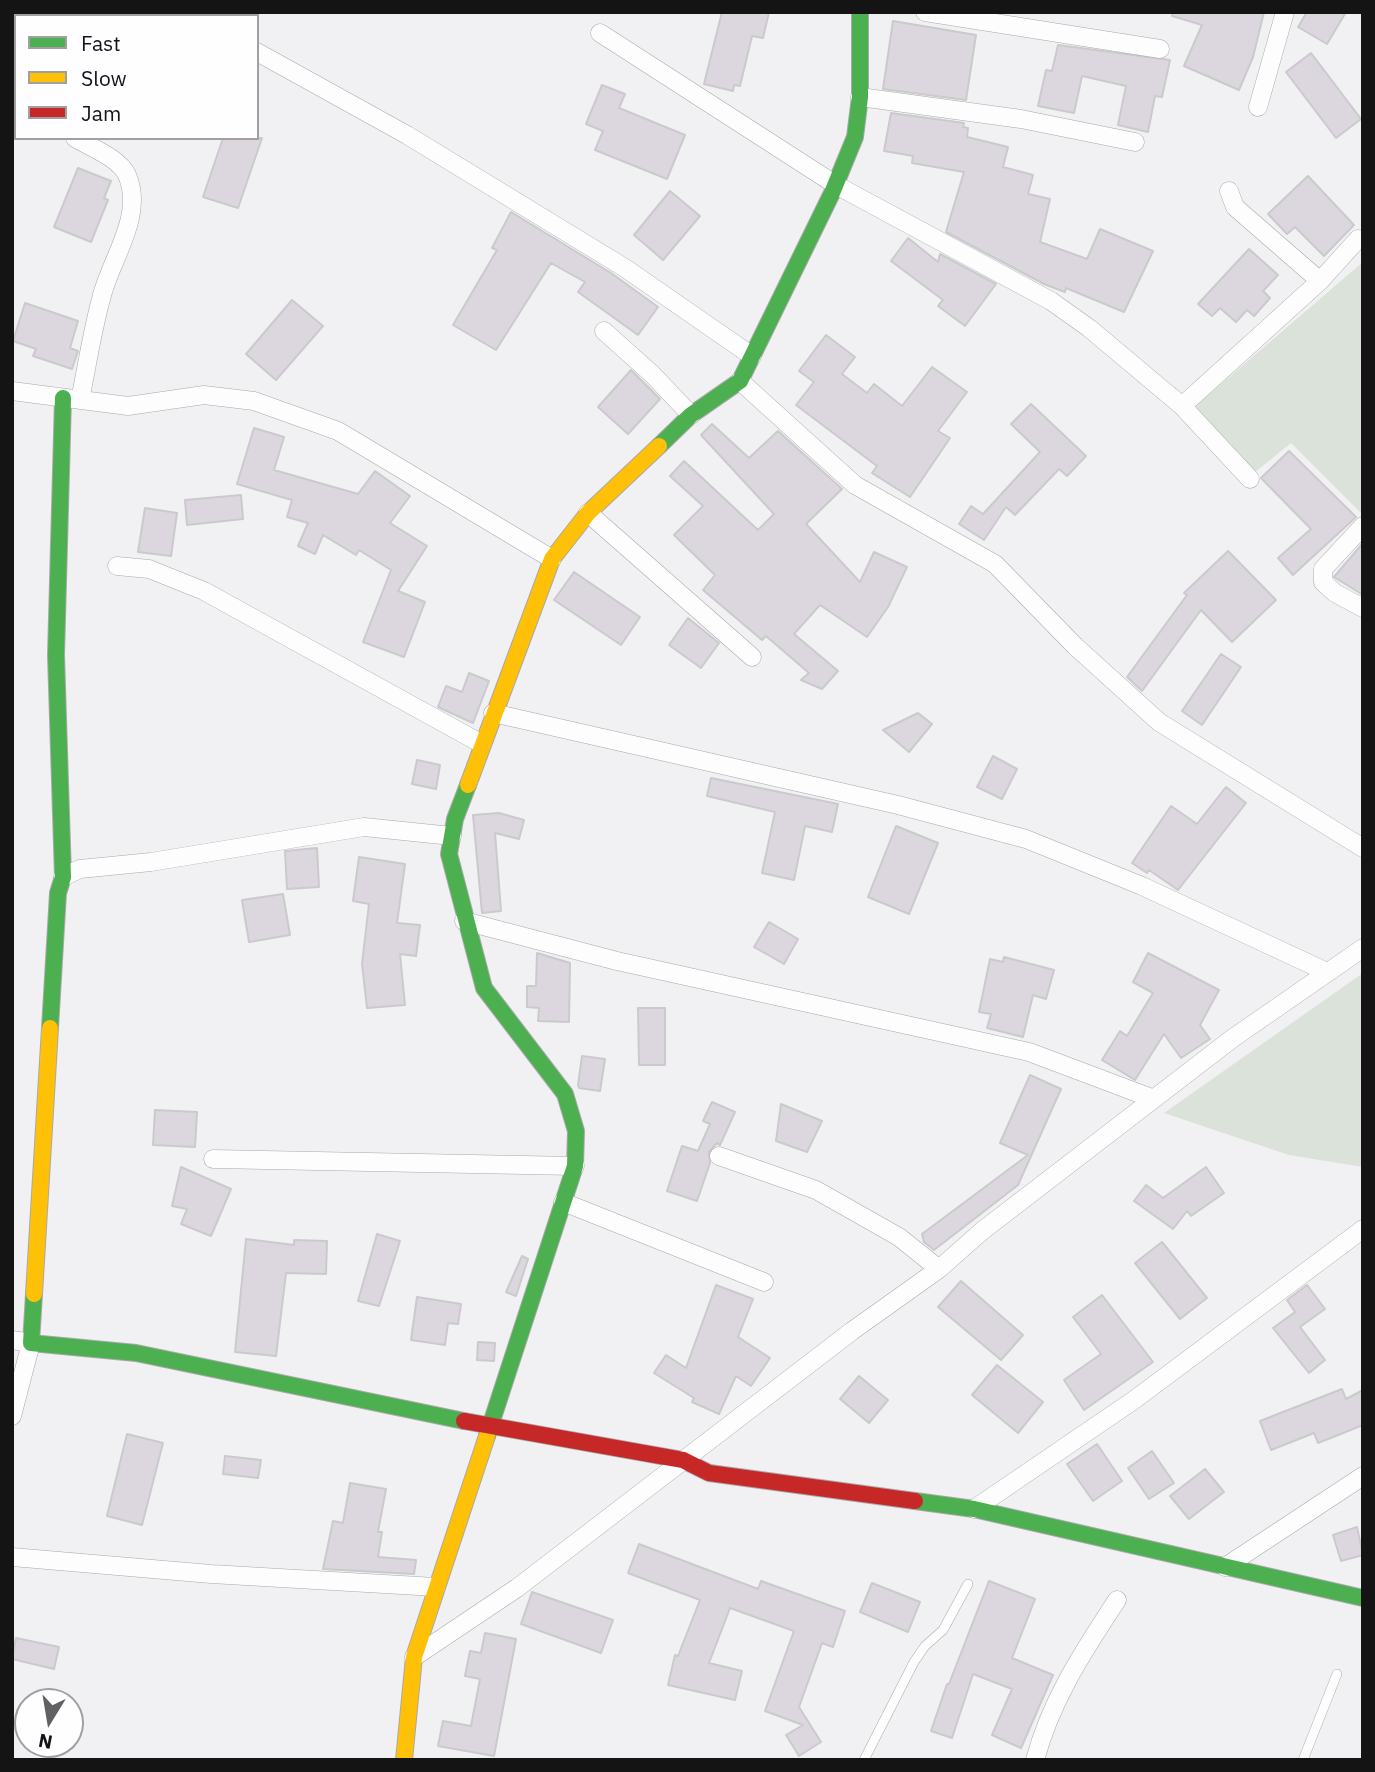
<!DOCTYPE html>
<style>
body{margin:0}
#map{position:relative;width:1375px;height:1772px;overflow:hidden;background:#f1f0f2;font-family:"IBM Plex Sans",sans-serif}
canvas{display:block}
.frame{position:absolute;inset:0;border:14px solid #151415;pointer-events:none}
.legend{position:absolute;left:14px;top:14px;width:245px;height:126px;box-sizing:border-box;background:#fefdff;border:2px solid #a1a0a1;margin:0;padding:9px 12px;list-style:none;font-size:21px;color:#151415}
.legend li{display:flex;align-items:center;gap:14px;height:35px}
.legend b{width:35px;border:2px solid #a1a0a1}
.north{position:absolute;left:14px;top:1688px;width:70px;height:70px;box-sizing:border-box;background:#fefdff;border:2px solid #a1a0a1;border-radius:50%;rotate:191deg;font-size:19px;font-weight:700;line-height:28px;text-align:center;color:#151415}
.north::after{content:'';display:block;margin:auto;width:24px;height:32px;background:#626162;clip-path:polygon(50% 0,100% 100%,50% 72%,0 100%)}
</style>
<div id="map">
<canvas width="1375" height="1772"></canvas>
<div class="frame"></div>
<ul class="legend">
<li><b style="height:9px;background:#4caf50"></b>Fast</li>
<li><b style="height:9px;background:#ffc107"></b>Slow</li>
<li><b style="height:9px;background:#c62828"></b>Jam</li>
</ul>
<div class="north">N</div>
</div>
<script>
const context = document.querySelector('canvas').getContext('2d');
context.lineJoin = 'round';
function fillPath(path, color) { context.fillStyle = color; context.fill(path, 'evenodd'); }
function stroke(path, color, width, dash) { context.strokeStyle = color; context.lineWidth = width; context.lineCap = dash ? 'butt' : 'round'; context.setLineDash(dash || []); context.stroke(path); }
const green = new Path2D(`
 M1363,262V509L1360,512L1291,443L1254,473L1192,409Z
 M1363,973V1167L1289,1155L1164,1113Z`);
const building = new Path2D(`
 M722,12H769L763,38L752,36L740,86L734,85L733,91L704,84Z
 M1173,12H1264L1253,57L1239,90L1184,66L1202,25L1172,16Z
 M1307,12H1346L1327,44L1298,27Z
 M893,21L976,35L966,100L883,89Z
 M1058,45L1170,60L1162,97L1155,96L1148,132L1118,125L1126,86L1082,76L1074,113L1038,106L1046,70L1052,71Z
 M1311,53L1361,119L1336,138L1286,72Z
 M602,85L625,94L619,108L685,135L667,179L595,150L603,131L586,124Z
 M891,113L964,123L963,127L968,128L967,137L1008,147L1003,167L1033,175L1028,194L1050,199L1040,242L1087,259L1100,229L1153,251L1124,312L1066,288L1065,292L1044,284L946,232L964,172L912,163L913,156L884,151Z
 M223,138H262L238,208L203,197Z
 M78,168L111,181L104,198L108,200L91,242L54,227Z
 M1308,176L1354,225L1324,256L1295,227L1287,234L1268,214Z
 M670,191L700,216L663,260L634,235Z
 M511,212L611,273L658,307L638,335L578,292L585,282L551,263L496,350L453,325L497,250L492,248Z
 M908,238L938,262L940,254L996,284L965,326L938,306L943,300L891,261Z
 M1249,249L1278,275L1263,291L1270,298L1254,316L1247,310L1236,322L1220,308L1212,316L1198,304Z
 M292,300L323,326L276,380L246,354Z
 M25,303L78,321L70,348L78,351L72,369L33,356L36,349L13,341Z
 M826,335L855,357L842,374L867,393L874,384L902,406L932,367L967,392L938,431L950,438L910,497L872,473L877,466L796,405L814,382L799,371Z
 M631,370L660,399L628,434L598,407Z
 M1031,404L1086,456L1067,476L1059,469L1015,515L1006,507L984,540L959,524L971,506L983,514L1040,452L1011,424Z
 M712,424L749,458L778,431L842,489L806,524L860,582L874,552L907,567L888,607L867,637L820,605L794,634L838,671L822,689L801,680L809,673L766,636L762,640L703,590L715,575L674,535L703,506L670,476L684,461L758,530L774,514L701,435Z
 M254,428L284,437L274,470L358,494L375,471L410,496L390,523L427,546L398,591L425,602L404,657L363,642L391,570L359,550L356,555L323,535L315,554L298,546L308,523L287,517L292,500L237,484Z
 M1289,451L1356,517L1293,575L1278,558L1311,529L1261,478Z
 M241,495L243,519L187,525L185,500Z
 M145,508L177,513L171,556L138,552Z
 M1363,543V595L1334,577Z
 M1228,551L1276,600L1232,642L1201,610L1142,691L1127,677L1187,595L1184,593Z
 M574,572L640,617L621,645L554,600Z
 M688,618L719,643L701,668L669,645Z
 M1221,654L1241,667L1202,725L1182,711Z
 M469,673L489,681L473,723L438,707L446,686L462,692Z
 M918,713L932,724L909,752L883,730Z
 M993,756L1017,769L1002,799L977,787Z
 M417,760L440,765L436,789L412,784Z
 M711,778L838,804L832,832L805,826L794,880L762,873L775,812L707,796Z
 M1226,787L1246,803L1178,890L1149,870L1147,873L1132,863L1171,806L1197,824Z
 M499,813L524,820L519,839L495,833L501,911L482,913L473,815Z
 M896,826L938,843L909,914L868,897Z
 M317,848L319,887L287,889L285,851Z
 M359,857L405,864L397,923L420,925L416,956L400,954L405,1005L367,1008L362,964L369,904L353,901Z
 M283,894L290,935L249,942L242,900Z
 M769,922L798,939L784,964L754,947Z
 M537,953L570,963L569,1022L538,1021L539,1008L527,1007V986H536Z
 M1148,953L1219,990L1200,1025L1210,1039L1181,1058L1164,1034L1135,1080L1102,1060L1120,1031L1127,1036L1153,993L1133,982Z
 M1004,957L1054,970L1046,999L1033,995L1023,1037L987,1028L991,1014L979,1012L990,959L1003,962Z
 M638,1008H665V1065H639Z
 M582,1056L605,1059L600,1091L579,1088L578,1085Z
 M1030,1075L1061,1089L1018,1185L934,1250L924,1242L922,1234L1028,1155L1000,1143Z
 M712,1102L735,1112L720,1145L717,1143L709,1152L710,1163L697,1201L667,1191L682,1146L698,1151L710,1124L703,1121Z
 M781,1104L822,1121L807,1152L776,1141Z
 M155,1110L197,1112L195,1147L153,1145Z
 M181,1167L231,1189L211,1236L181,1224L187,1209L172,1206Z
 M1206,1167L1224,1193L1191,1216L1187,1211L1173,1229L1134,1201L1146,1185L1163,1198Z
 M377,1234L400,1241L379,1306L358,1301Z
 M246,1239L294,1245V1240L327,1241L326,1274L286,1273L276,1356L235,1352Z
 M1162,1242L1207,1298L1180,1319L1135,1263Z
 M522,1256L528,1259L516,1296L506,1292Z
 M961,1281L1023,1335L1001,1360L938,1307Z
 M716,1285L753,1299L738,1337L770,1358L751,1386L736,1376L719,1414L692,1402L694,1398L654,1373L666,1355L686,1368Z
 M1307,1285L1325,1309L1300,1327L1325,1360L1309,1373L1273,1328L1295,1312L1287,1300Z
 M1102,1295L1153,1362L1084,1410L1064,1380L1101,1354L1073,1317Z
 M417,1297L461,1304L458,1324L448,1323L445,1345L411,1340Z
 M478,1342L495,1343L494,1361L477,1360Z
 M997,1365L1043,1402L1018,1433L972,1395Z
 M859,1376L888,1400L869,1423L840,1399Z
 M1342,1389L1346,1399L1363,1390V1425L1318,1443L1314,1433L1271,1450L1260,1421Z
 M127,1434L163,1443L142,1525L107,1516Z
 M1097,1444L1122,1481L1093,1501L1067,1464Z
 M1152,1451L1174,1483L1149,1499L1128,1468Z
 M225,1456L261,1460L258,1478L223,1474Z
 M1205,1469L1224,1492L1189,1519L1170,1496Z
 M350,1483L386,1489L378,1532H382L378,1557L416,1560L414,1574L323,1569L333,1521L343,1523Z
 M1357,1527L1363,1555L1341,1561L1333,1535Z
 M639,1544L758,1589L761,1581L845,1611L833,1647L822,1643L799,1707L821,1742L799,1756L786,1735L803,1725L765,1711L794,1631L730,1608L709,1663L742,1671L735,1700L668,1685L675,1655L678,1656L700,1600L628,1573Z
 M989,1581L1035,1599L1012,1658L1053,1675L1021,1748L992,1735L1012,1689L973,1674L952,1738L931,1731L947,1684H949Z
 M872,1583L920,1602L908,1632L860,1612Z
 M532,1592L613,1620L601,1653L521,1624Z
 M485,1633L516,1639L494,1756L438,1746L443,1721L471,1726L480,1679L465,1676L470,1651L481,1653Z
 M16,1638L59,1647L54,1669L12,1659Z`);
const lane = new Path2D(`
 M864,1760L914,1662L925,1646L943,1630L968,1584
 M1303,1760L1337,1674`);
const street = new Path2D(`
 M170,12L177,16
 M925,12L1160,49
 M79,16L80,12
 M600,33L836,185L1051,301L1089,328L1182,406L1250,479
 M257,52L407,135L625,268L752,356
 M860,97L1021,119L1135,142
 M12,106L16,107
 M1258,107L1285,12
 M75,138C90,147 119,158 127,175C145,216 110,260 101,299C92,332 87,366 80,400
 M1229,191L1235,207L1320,281
 M604,331L652,374L691,415
 M740,381L855,485L995,564L1075,646L1159,722L1363,848
 M12,391L128,406L204,395L254,401L338,431L552,559
 M1182,406L1320,281L1358,239
 M588,513L752,657
 M1363,526L1323,569V582L1335,593L1363,608
 M117,566L149,569L204,591L482,744
 M493,713L898,805L1026,839L1142,886L1327,972
 M63,877L80,869L151,862L364,827L452,836
 M464,921L617,961L1029,1052L1154,1099
 M719,1156L816,1190L899,1237L939,1269
 M213,1159L575,1166
 M563,1202L764,1282
 M12,1340L31,1343L12,1416
 M974,1509L1134,1400L1363,1229
 M12,1557L211,1574L436,1587
 M1225,1567L1363,1476
 M414,1657L517,1588L852,1331L939,1269L982,1231L1233,1038L1363,948
 M1035,1760C1051,1700 1083,1652 1117,1600`);
const fast = new Path2D(`
 M659,446L691,415L740,381L832,193L855,137L860,97V12
 M468,785L455,819L449,854L484,988L565,1094L576,1131L575,1166L487,1436
 M50,1028L58,893L63,877L56,655L63,398
 M34,1294L31,1343L136,1353L464,1421
 M915,1501L974,1509L1363,1598`);
const slow = new Path2D(`
 M468,785L552,559L588,513L659,446
 M34,1294L50,1028
 M404,1760L414,1657L487,1436`);
const jam = new Path2D(`
 M464,1421L683,1460L709,1473L915,1501`);
fillPath(green, '#dae2d9');
fillPath(building, '#dcd7df');
stroke(building, '#cacacc', 2);
stroke(lane, '#a9a8aa', 10);
stroke(street, '#a9a8aa', 19);
stroke(fast, '#a9a8aa', 18);
stroke(slow, '#a9a8aa', 18);
stroke(jam, '#a9a8aa', 18);
stroke(lane, '#fdfdfd', 9);
stroke(street, '#fdfdfd', 18);
stroke(fast, '#4caf50', 16);
stroke(slow, '#ffc107', 16);
stroke(jam, '#c62828', 16);
</script>
